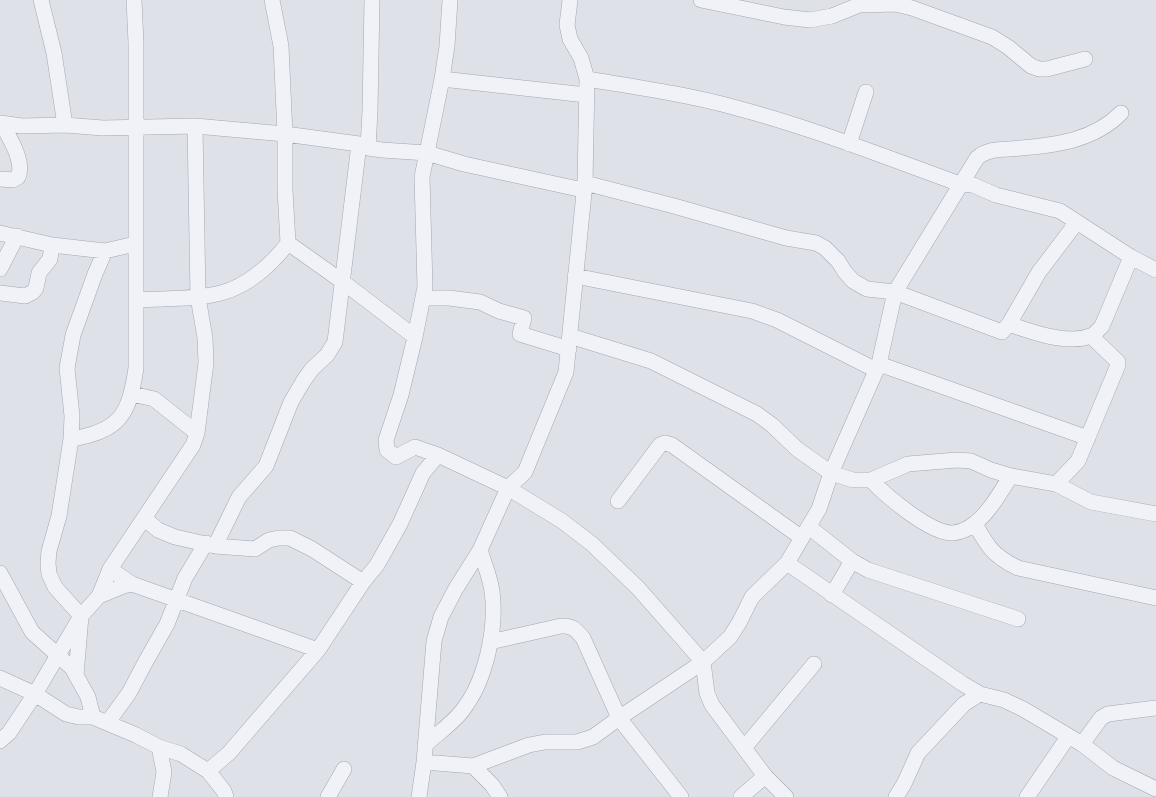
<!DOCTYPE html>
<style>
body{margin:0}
canvas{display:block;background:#dee1e8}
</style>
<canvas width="1156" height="797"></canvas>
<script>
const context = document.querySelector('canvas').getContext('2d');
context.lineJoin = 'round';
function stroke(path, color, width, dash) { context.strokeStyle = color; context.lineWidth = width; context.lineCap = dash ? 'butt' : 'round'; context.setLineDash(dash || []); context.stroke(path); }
const minor = new Path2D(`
 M41,0L54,53L65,125
 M450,0L447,46L442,79L422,177L425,287L415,337L401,395L386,440L387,450L396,457L415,447L438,455L508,488L562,521L592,544L638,588L703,662L707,693L712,705L765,776L786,797
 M701,0L784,17L810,20L832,16L859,5L895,4L912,8L992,37L1008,47L1031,66L1039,69H1047L1085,59
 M442,79L586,95
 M587,79C635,87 685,94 733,107C810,127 885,157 960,184L973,185L996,195L1060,211L1131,257L1156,270
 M0,123L22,126L65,125L103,128L195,126L285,134L359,144L368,148L382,150L427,153L464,164L583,190
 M849,144L866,92
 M368,148L370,111L372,0
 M0,179L13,180L18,177C25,162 9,137 2,124
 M585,183L674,206L786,238L816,243L825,248L838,261L845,272L853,281L867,289L895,292L1002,332L1009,324L1039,272L1077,222
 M0,233L52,245L105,251L135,244
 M288,243L343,282L415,337
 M0,269L17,236
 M575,276L752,311L777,320L876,370
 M0,293L25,296L33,292L36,288L39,273L50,259L52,245
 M423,298H449L480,302L499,311L524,318L520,334L569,349
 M137,300C164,298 194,300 221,293C248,286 272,264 288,243L285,190V134L281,46L272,0
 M1009,324C1031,332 1068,345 1090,336C1095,335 1098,330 1102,326L1131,257
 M570,336L651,361L757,414L772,425L797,449L831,473L853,480H871L908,464L957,460L971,461L991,470L1011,476L1056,484L1091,502L1156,514
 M879,364L1088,438
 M132,394L154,399L197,433
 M71,439C120,431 129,415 136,368V43L134,0
 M871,480C886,496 931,534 953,533C961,532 968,529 974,524C990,512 1000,492 1011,476
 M1056,484L1078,461L1118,365V362L1091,336
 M618,501L660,445L665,443L672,445L802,538
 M144,518L158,530L175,537L215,546L255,549L269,540L279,538H290L312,549L363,582
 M975,524C988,547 993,556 1018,568L1156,598
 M809,527L852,561L868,570L1018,619
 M215,546L239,497L266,466L291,402L304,380L312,369L327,355L335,342L359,144
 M787,563L963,684L980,694L1004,700L1023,709L1082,744L1113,768L1156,789
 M0,573L32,632L72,668L88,697L93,717
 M132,584L318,650
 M832,595L852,561
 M99,596L123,586L132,584L110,569
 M490,642L561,626C572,625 576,630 583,638L619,718L681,797
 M76,675L81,616L55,587L49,574L48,563L49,551L59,516L71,439L72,416L67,368L73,335L95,274L105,251
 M0,678L35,694L66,714L79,717H93L136,735L159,747L181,754L208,771L224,791L226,797
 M108,722L129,693L146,661L167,624L185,578L206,543
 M0,741L9,733L35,694L81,616L99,596L110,569L193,445L197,433L206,363L205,338L198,297L195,126
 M1082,744L1101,718L1108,714L1156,708
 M425,745C437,734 452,724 462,711C486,681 497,628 492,591C490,577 484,563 480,550
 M159,747L164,772L160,797
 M744,748L814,664
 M424,762L473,766L529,745L545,742H577L593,737L619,718L703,662L730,637L739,623L752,597L787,563L819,509L831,473L879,364L895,292L977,158C989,147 1006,150 1021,148C1058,145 1094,140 1121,113
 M473,766L492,785L500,797
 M208,771L229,753L318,650L363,582L377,565L400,524L423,473L438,455
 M328,797L344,769
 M419,797L424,762L434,641L441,617L455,590L480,550L508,488L525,472L566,372L585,183L587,79L581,58L570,39L567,25L570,0
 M741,797L765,776
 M896,797L904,784L918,753L964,704L980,694
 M1027,797L1068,737`);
stroke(minor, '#a3a7b2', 16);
stroke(minor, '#f1f2f7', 15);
</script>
